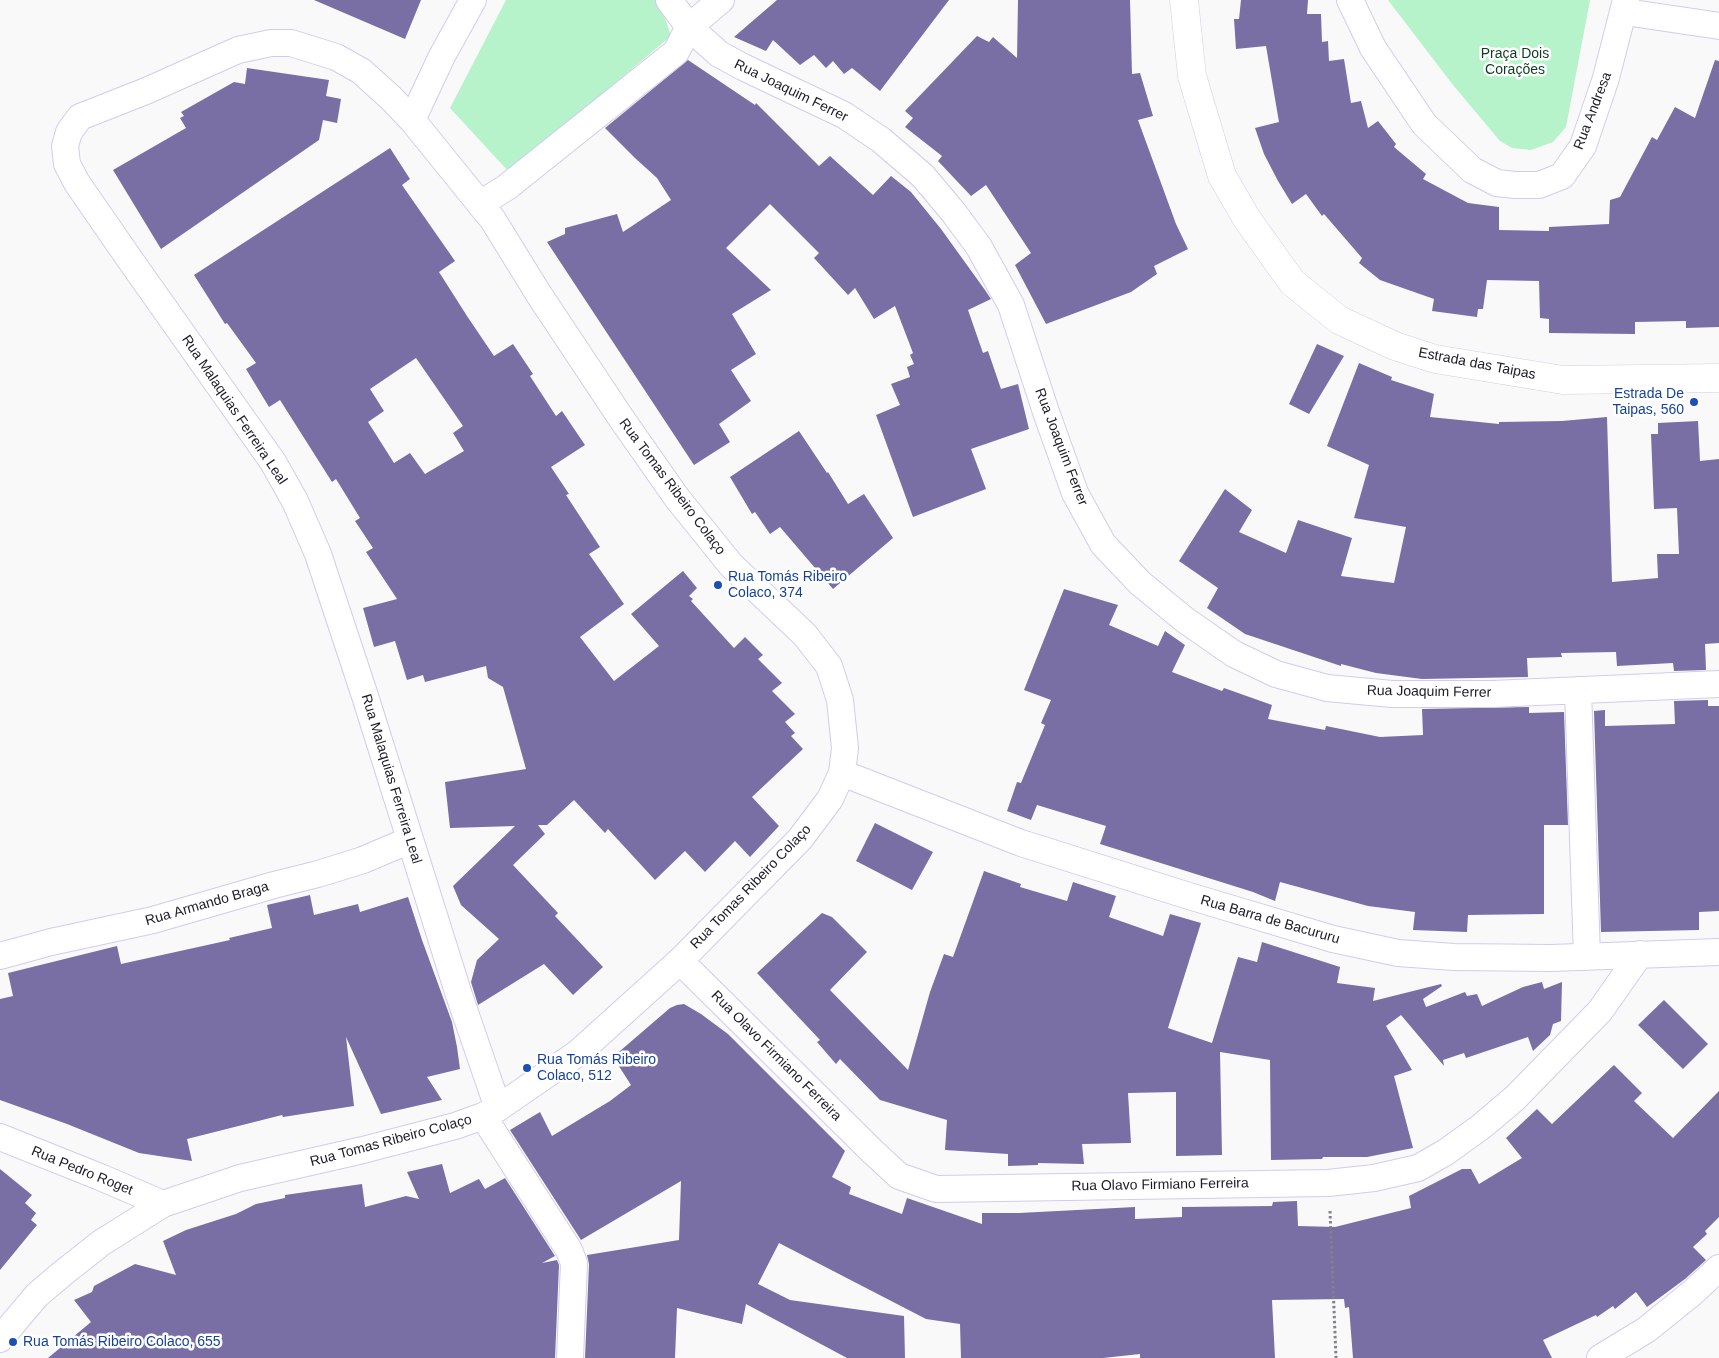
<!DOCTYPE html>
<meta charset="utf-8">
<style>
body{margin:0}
canvas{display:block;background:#f9f9f9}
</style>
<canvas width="1719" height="1358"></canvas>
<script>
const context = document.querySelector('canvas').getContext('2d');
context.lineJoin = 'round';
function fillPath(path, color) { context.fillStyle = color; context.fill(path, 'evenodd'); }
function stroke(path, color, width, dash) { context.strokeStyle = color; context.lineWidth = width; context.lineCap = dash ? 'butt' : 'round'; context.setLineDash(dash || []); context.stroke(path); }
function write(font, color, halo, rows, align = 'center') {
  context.font = font + ' Helvetica,sans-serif'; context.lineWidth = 5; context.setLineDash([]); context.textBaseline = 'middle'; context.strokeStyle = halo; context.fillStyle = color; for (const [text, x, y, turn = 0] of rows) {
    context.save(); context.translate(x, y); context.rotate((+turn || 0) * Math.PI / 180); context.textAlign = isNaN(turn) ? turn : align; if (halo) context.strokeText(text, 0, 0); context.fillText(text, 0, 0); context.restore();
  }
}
const green = new Path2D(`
 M506,0H659L671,36L509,172L450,108Z
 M1388,0H1590L1566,127L1553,142L1531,150L1512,148L1500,141L1453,85Z`);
const building = new Path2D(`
 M314,0H421L405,39Z
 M777,0H949L880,91L852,68L844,74L833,61L826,68L814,55L800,65L773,40L766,51L734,37Z
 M1018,0H1130L1132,74L1140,73L1153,116L1138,120L1176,224L1188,249L1154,266L1157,274L1131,292L1046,324L1015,265L1031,253L986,185L971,196L938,161L942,156L905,127L913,118L905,111L977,36L989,42L993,37L1017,58Z
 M1241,0H1308L1307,14H1321L1322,42L1328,41L1329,61L1344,59L1351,103L1361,101L1368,128L1378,121L1396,144L1394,147L1426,174L1423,179L1468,203L1499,207V230L1549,231V227L1609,224L1610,200L1620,197L1652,137L1657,140L1675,107L1695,118L1715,60L1719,61V327L1686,328V321L1635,322V334L1549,333V319L1540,318L1539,281L1487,280L1483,309H1478L1477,317L1432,311L1434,299L1380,280L1359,263L1362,258L1324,214L1322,216L1306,194L1292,204L1278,181L1264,154L1255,128L1279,122L1266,46L1236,49L1234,19H1239Z
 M688,60L755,105L756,103L819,166L830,156L873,195L891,176L911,192L941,229L985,290L991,299L968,310L983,353L988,351L1001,389L1018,384L1029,429L971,449L986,489L913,517L876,415L900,405L891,384L910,377L907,367L914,364L910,355L913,353L895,306L874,319L855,288L848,295L814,258L819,253L770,204L726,248L771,290L732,314L756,354L731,370L751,401L719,424L730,442L694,465L547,242L565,234V228L617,214L623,232L671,200L657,178L635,158L605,128Z
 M247,68L329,80L326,96L341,99L337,123L323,120L319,140L161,249L113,170L186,128L180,118L184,116L181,112L234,82L245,84Z
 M390,148L410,179L402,185L455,261L439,272L467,316L494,356L513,344L533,374L530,376L556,416L562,411L585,445L551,467L569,494L566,495L600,547L589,554L624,604L580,637L614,681L659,646L631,614L683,571L697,588L689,596L693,599L691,601L734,648L745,637L763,655L758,659L782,683L772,691L795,714L785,722L795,733L791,736L803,749L752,797L779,826L750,857L735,841L705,872L685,851L655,880L608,829L605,833L574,800L547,825H538L545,834L513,865L558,913L555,916L603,967L573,995L544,964L478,1005L471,982L477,960L499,939L461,905L453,886L515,826L450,828L445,782L526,769L503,687L488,678L486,666L425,682L423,675L407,680L395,641L374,647L363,608L397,599L366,552L373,548L355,521L360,518L336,479L332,482L280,400L269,407L246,369L256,363L227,323L225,324L194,275ZM416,358L463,426L453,433L464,451L425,474L410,453L394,463L368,422L384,411L370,389Z
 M1317,344L1344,356L1309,414L1289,404Z
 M1359,363L1392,377L1391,380L1434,394L1430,417L1499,424V422L1562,421L1607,417L1612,582L1658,578L1657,554H1679L1677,508L1654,509L1651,434H1658V423L1698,421L1700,461L1719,459V643L1705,644L1706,670L1674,671L1673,663L1617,666L1616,652L1561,653L1562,657L1527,658L1528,677L1422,679L1376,673L1341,664V666L1245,634L1207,608L1218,588L1179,561L1225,489L1252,510L1239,532L1286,553L1298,520L1352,538L1341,576L1394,583L1406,527L1354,518L1369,465L1327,446Z
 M799,431L827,473L828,472L848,504L864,494L893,538L833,589L780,527L770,534L755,512L752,514L730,477Z
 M1064,589L1118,605L1109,625L1158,646L1165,631L1185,645L1172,672L1222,691L1224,688L1272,705L1268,719L1325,730L1326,726L1380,737L1423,735L1422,709L1529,707V713L1564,712L1568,825H1544V914L1468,915L1467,932L1413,930L1415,912L1368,906L1280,882L1275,901L1253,892L1100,844L1106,826L1037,805L1031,820L1007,811L1017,782L1021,783L1045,725L1041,723L1051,700L1024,690Z
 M1708,700V706H1719V911L1699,912V930L1601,932L1594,711L1605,710V726L1675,724L1674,701Z
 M875,823L933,852L912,890L856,861Z
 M984,871L1021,884L1020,887L1067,901L1073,882L1116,896L1109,917L1163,936L1170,914L1201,923L1168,1028L1212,1043L1238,957L1257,962L1262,942L1340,967L1337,983L1375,988L1373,1001L1441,984L1442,986L1423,999L1426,1007L1465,992L1467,996L1477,994L1482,1006L1523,987L1542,982L1544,989L1562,982L1561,1021L1553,1024L1550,1035L1533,1051L1528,1037L1466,1058L1464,1053L1443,1060L1444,1066L1401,1015L1386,1026L1412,1070L1394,1076L1413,1148L1367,1157H1323L1322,1159L1271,1160L1270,1060L1220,1052L1222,1155L1176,1156V1092L1128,1093L1131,1143L1082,1144L1084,1164L1038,1163V1165L1008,1166V1154L945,1150L947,1120L880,1100L840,1059L836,1064L817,1042L820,1040L757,973L822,913L832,917L867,952L830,990L908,1070L930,992L944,954L953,957Z
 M310,895L314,915L358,904L360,912L408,897L422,940L452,1022L457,1047L460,1069L427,1077L442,1100L381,1114L346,1037L354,1106L283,1117L282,1115L187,1139L192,1161L139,1153L67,1124L0,1100V999L13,996L8,973L117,946L121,964L230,940L229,938L272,928L267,905Z
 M1664,1000L1708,1044L1683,1069L1638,1025Z
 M684,1004L701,1014L728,1034L845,1151L832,1177L851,1187L849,1194L902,1214L907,1198L982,1224V1213H1019L1135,1207V1219L1182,1217V1207L1272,1206L1273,1202L1297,1201L1298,1226L1335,1227L1411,1208L1409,1196L1462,1169H1471L1479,1184L1522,1158L1506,1138L1537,1109L1552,1124L1614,1065L1642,1093L1634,1101L1673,1138L1719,1091V1217L1705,1231L1707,1234L1693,1247L1706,1260L1685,1279L1647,1307L1636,1292L1615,1309L1613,1306L1597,1317L1596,1315L1543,1340L1552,1358H1353L1349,1307L1345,1308L1344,1299L1272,1300L1275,1358H1140V1354L1103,1358H961L960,1324L926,1319L779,1243L758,1284L790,1300L904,1316L905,1358H847L746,1304L742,1324L677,1308L675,1358H585L589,1264L587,1255L679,1240L681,1181L581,1240L510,1130L540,1112L552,1136L610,1101L631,1085L613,1057L670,1008L677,1005Z
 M442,1164L450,1193L479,1179L485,1189L505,1178L555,1256L542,1263L557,1260L559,1265L555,1358H48L91,1322L74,1300L92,1292L94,1286L135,1264L176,1275L163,1241L186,1230L236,1214L256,1204L285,1198V1195L362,1184L365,1207L406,1196L419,1199L407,1172Z
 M0,1169L32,1195L25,1203L36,1213L31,1220L37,1225L0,1270Z`);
const path = new Path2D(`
 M1330,1211L1336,1358`);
const street = new Path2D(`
 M669,0L689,27L719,54L743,67L844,115L881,140L923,176L954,213L979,247L1011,305L1046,412L1075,493L1103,544L1140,583L1185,620L1234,654L1276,674L1327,688L1392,694H1492L1719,684
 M1350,0L1373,48L1424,124L1472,170L1497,183L1515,185H1539L1562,176L1583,146L1606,78L1626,0
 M1625,12L1719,26
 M412,120L442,56L473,0
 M480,204L507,187L676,52L689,27L721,0
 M1578,690L1587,957
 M842,773L1021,843L1189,896L1333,939L1398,953L1454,957L1551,958L1719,952
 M0,956L51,942L153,920L274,885L318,874L363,860L410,840
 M680,961L873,1152L899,1176L936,1189L1328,1183L1374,1178L1418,1168L1446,1152L1482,1126L1515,1098L1600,1011L1640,954
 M483,1116L569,1250L574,1263L570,1358
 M0,1137L100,1177L163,1204
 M0,1339L37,1295L63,1273L101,1243L163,1204L240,1178L363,1150L455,1126L483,1116L498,1108L578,1053L680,961L800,839L830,799L842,773L845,748L840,700L829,666L822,657L805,635L731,565L677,498L621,418L538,293L493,220L412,120L391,98L361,71L336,57L291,43H271L238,50L146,91L80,117L69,132L65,146L67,164L77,183L133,264L273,462L295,501L318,554L365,696L459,995L498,1108
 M1600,1358L1646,1330L1692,1293L1719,1268`);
const secondary = new Path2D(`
 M1184,0L1192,76L1222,176L1247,219L1292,282L1339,320L1395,346L1435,359L1563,380L1719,378`);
const markers = [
 [1694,402,5,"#1a4fb4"],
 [718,585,5,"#1a4fb4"],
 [527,1068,5,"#1a4fb4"],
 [13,1342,5,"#1a4fb4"]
];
const parkNames = [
 ["Praça Dois",1515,54],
 ["Corações",1515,70]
];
const streetNames = [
 ["Rua Joaquim Ferrer",791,91,26],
 ["Rua Andresa",1593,111,-69],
 ["Estrada das Taipas",1477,364,11],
 ["Rua Malaquias Ferreira Leal",234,410,56],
 ["Rua Joaquim Ferrer",1061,447,69],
 ["Rua Tomas Ribeiro Colaço",672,487,53],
 ["Rua Joaquim Ferrer",1429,692,1],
 ["Rua Malaquias Ferreira Leal",391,779,73],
 ["Rua Tomas Ribeiro Colaço",751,887,-46],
 ["Rua Armando Braga",207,904,-16],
 ["Rua Barra de Bacururu",1270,920,16],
 ["Rua Olavo Firmiano Ferreira",776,1056,45],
 ["Rua Tomas Ribeiro Colaço",391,1141,-15],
 ["Rua Pedro Roget",82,1171,22],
 ["Rua Olavo Firmiano Ferreira",1160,1185,-1]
];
const transitNames = [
 ["Estrada De",1684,394,"right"],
 ["Taipas, 560",1684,410,"right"],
 ["Rua Tomás Ribeiro",728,577],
 ["Colaco, 374",728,593],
 ["Rua Tomás Ribeiro",537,1060],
 ["Colaco, 512",537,1076],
 ["Rua Tomás Ribeiro Colaco, 655",23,1342]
];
fillPath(green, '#b6f2ca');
fillPath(building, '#796fa5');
stroke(street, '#d1ccee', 28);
stroke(secondary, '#d1ccee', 29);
stroke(path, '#838288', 3, [2.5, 2.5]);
stroke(street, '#fff', 26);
stroke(secondary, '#fff', 28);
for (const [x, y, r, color] of markers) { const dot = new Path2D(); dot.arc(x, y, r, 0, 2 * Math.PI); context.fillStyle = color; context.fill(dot); stroke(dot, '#fff', 2); }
write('14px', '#0d3c23', '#fff', parkNames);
write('14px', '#1c1a26', '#fff', streetNames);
write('14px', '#164399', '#fff', transitNames, 'left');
</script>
